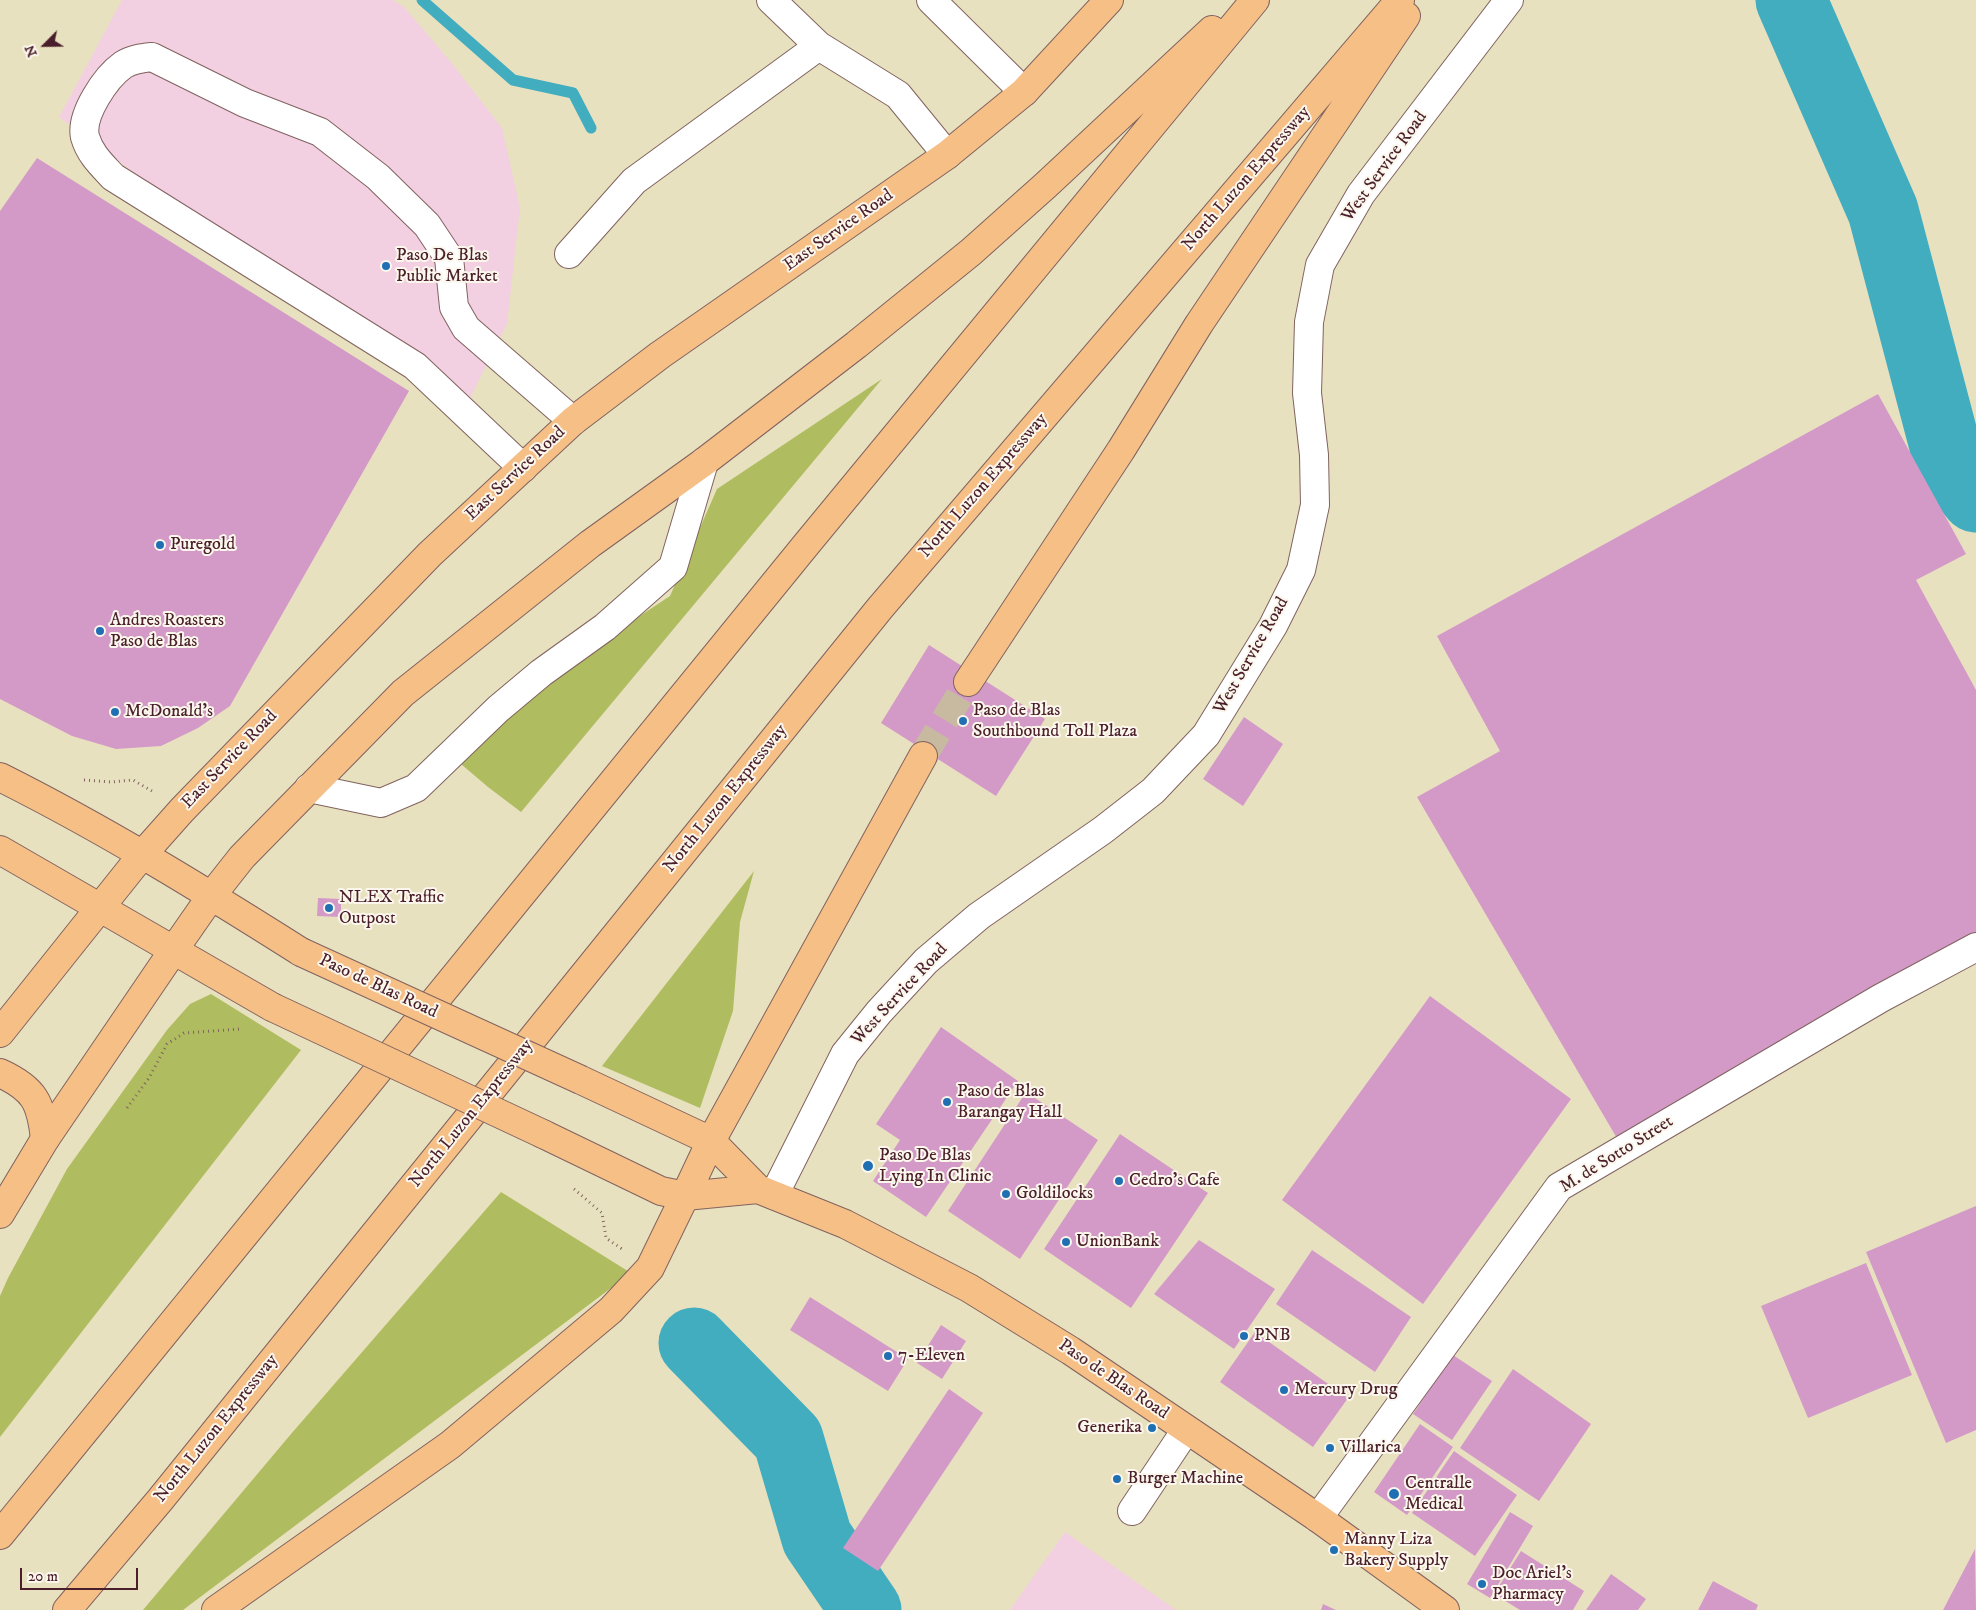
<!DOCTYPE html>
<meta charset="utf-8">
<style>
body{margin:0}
#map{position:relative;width:1976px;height:1610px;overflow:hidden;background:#e8e1bf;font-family:"IM FELL DW Pica",serif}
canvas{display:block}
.north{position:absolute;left:20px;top:20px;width:50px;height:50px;-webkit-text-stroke:4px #fbf7ec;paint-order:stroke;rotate:247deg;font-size:14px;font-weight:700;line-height:20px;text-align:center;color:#4a1f2b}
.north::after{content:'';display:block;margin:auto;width:18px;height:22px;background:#4a1f2b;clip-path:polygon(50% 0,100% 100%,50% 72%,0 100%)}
.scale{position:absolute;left:20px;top:1568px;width:118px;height:22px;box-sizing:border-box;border:2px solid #4a1f2b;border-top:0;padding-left:6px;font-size:15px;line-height:18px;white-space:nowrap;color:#4a1f2b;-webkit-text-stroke:4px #fbf7ec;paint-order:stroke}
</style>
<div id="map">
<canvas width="1976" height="1610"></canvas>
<div class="north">N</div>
<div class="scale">20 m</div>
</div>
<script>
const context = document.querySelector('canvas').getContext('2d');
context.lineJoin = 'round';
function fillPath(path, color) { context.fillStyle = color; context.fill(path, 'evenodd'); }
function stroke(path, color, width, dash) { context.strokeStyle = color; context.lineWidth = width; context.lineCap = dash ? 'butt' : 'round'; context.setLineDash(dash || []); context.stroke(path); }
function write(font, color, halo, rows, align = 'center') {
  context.font = font + ' "IM FELL DW Pica",serif'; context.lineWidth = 4; context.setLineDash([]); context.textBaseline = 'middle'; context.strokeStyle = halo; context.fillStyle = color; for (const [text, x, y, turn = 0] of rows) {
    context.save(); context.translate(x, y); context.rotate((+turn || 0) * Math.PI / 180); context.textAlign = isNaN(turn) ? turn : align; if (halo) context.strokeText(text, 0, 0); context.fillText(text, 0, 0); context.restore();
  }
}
const built = new Path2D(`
 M122,0H393L404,7L450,61L502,128L520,208L507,324L461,416L59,117Z
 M1065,1532L1176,1610H1010Z`);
const green = new Path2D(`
 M882,379L521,812L488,787L461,764L525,692L670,596L717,489Z
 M754,871L740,922L733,1011L700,1108L602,1066Z
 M211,994L301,1050L0,1437V1296L8,1278L67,1169L167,1030L190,1004Z
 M501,1192L631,1273L183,1610H143L291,1434Z`);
const stream = new Path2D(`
 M422,0L513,80L573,93L591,128`);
const river = new Path2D(`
 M1791,0L1883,211L1950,465L1976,497
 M694,1343L788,1439L817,1538L866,1610`);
const building = new Path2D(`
 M37,158L409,391L230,706L198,728L161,746L116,749L72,736L0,699V211Z
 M1878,394L1966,554L1916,580L1976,690V938L1618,1140L1417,797L1500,751L1437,636Z
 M929,645L1045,719L996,796L881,723Z
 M1244,717L1283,744L1243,806L1203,779Z
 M318,898L341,899V917L317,916Z
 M1430,996L1571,1099L1423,1304L1282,1200Z
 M941,1027L1018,1081L926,1217L873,1181L900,1140L876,1124Z
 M1026,1092L1098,1140L1020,1259L948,1211Z
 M1120,1134L1208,1193L1131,1308L1044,1249Z
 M1976,1206V1430L1946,1443L1866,1252Z
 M1199,1240L1275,1289L1234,1349L1154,1294Z
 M1312,1250L1411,1317L1375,1372L1276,1304Z
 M1866,1263L1912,1375L1808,1418L1761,1306Z
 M810,1297L908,1359L888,1391L790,1330Z
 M941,1325L966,1341L942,1379L917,1363Z
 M1255,1332L1348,1398L1313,1447L1220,1382Z
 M1453,1355L1492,1381L1452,1440L1413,1414Z
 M1513,1369L1591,1424L1539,1501L1460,1448Z
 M949,1389L983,1413L878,1571L843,1548Z
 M1420,1424L1453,1447L1407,1515L1374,1492Z
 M1454,1451L1517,1495L1475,1556L1412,1513Z
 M1510,1512L1533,1526L1490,1598L1467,1584Z
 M1975,1549L1976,1610H1943Z
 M1521,1551L1584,1591L1573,1610H1520L1494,1594Z
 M1611,1574L1646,1599L1638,1610H1586Z
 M1713,1581L1758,1605L1756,1610H1698Z
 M1323,1604L1336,1610H1321Z`);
const highwayTunnel = new Path2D(`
 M923,756L968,682`);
const path = new Path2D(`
 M84,780L111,782L133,780L152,791
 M127,1108L149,1078L167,1044L184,1033L240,1029
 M574,1189L602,1213L606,1238L622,1249`);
const minor = new Path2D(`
 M771,0L819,46L898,95L947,155
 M931,0L1024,92
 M569,254L634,181L819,46
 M523,468L415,366L113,177C101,164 90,154 85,137C80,115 106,77 123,65C132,59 142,58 152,57L245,103L320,132L378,177L427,225L449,258L454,307L466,328L573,421
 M309,788L381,803L416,788L498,709L541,673L605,627L673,567L704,462
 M774,1195L845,1054L879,1012L926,961L979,916L1103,830L1153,791L1206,735L1273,626L1301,570L1315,505L1314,455L1307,393L1309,322L1320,265L1361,194L1509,0
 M1132,1511L1186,1430
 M1318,1518L1559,1187L1881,998L1976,947`);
const major = new Path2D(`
 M0,777C104,829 203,890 301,952
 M0,850L272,1007
 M173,951L212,895
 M0,1033L142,855L182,810L430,554L573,421L660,355L947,155L1024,92L1109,0
 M0,1073C35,1089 41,1103 45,1139
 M581,1080L711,1141L758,1189L845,1224L969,1288L1071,1351L1318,1518L1445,1610
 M543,1134L661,1191L685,1196L758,1189
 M685,1196L711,1141`);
const highway = new Path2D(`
 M968,682L1121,450L1199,324L1406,16
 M212,895L242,857L403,693L590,544L704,462L856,345L971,252L1046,185L1212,30
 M711,1141L923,756
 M0,1214L45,1139L173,951
 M0,1535L805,546L1255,0
 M67,1610L160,1500L880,608L1400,0
 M216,1610L450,1445L611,1310L650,1268L685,1196`);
const majorBridge = new Path2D(`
 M301,952L581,1080
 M272,1007L543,1134`);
const markers = [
 [386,266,5,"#1f6fb2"],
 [160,545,5,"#1f6fb2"],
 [100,631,5,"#1f6fb2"],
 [115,712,5,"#1f6fb2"],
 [963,721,5,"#1f6fb2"],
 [329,908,5,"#1f6fb2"],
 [947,1102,5,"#1f6fb2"],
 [868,1166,6,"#1f6fb2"],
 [1119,1181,5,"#1f6fb2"],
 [1006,1194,5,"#1f6fb2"],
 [1066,1242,5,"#1f6fb2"],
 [1244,1336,5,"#1f6fb2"],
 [888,1356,5,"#1f6fb2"],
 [1284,1390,5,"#1f6fb2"],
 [1152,1428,5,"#1f6fb2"],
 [1330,1448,5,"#1f6fb2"],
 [1117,1479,5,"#1f6fb2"],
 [1394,1494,6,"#1f6fb2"],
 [1334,1550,5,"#1f6fb2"],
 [1482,1584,5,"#1f6fb2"]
];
const streetNames = [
 ["West Service Road",1385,167,-54],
 ["North Luzon Expressway",1247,179,-49],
 ["East Service Road",839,231,-35],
 ["East Service Road",516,474,-43],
 ["North Luzon Expressway",984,486,-49],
 ["West Service Road",1252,656,-60],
 ["East Service Road",230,760,-46],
 ["North Luzon Expressway",726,799,-51],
 ["Paso de Blas Road",378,987,25],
 ["West Service Road",900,995,-47],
 ["North Luzon Expressway",472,1114,-51],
 ["M. de Sotto Street",1617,1155,-32],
 ["Paso de Blas Road",1113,1380,34],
 ["North Luzon Expressway",217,1429,-51]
];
const poiNames = [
 ["Paso De Blas",396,256],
 ["Public Market",396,277],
 ["Puregold",170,545],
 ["Andres Roasters",110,621],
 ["Paso de Blas",110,642],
 ["Paso de Blas",973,711],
 ["Southbound Toll Plaza",973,732],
 ["McDonald's",125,712],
 ["NLEX Traffic",339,898],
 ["Outpost",339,919],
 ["Paso de Blas",957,1092],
 ["Barangay Hall",957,1113],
 ["Paso De Blas",879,1156],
 ["Lying In Clinic",879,1177],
 ["Cedro’s Cafe",1129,1181],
 ["Goldilocks",1016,1194],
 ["UnionBank",1076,1242],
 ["PNB",1254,1336],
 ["7-Eleven",898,1356],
 ["Mercury Drug",1294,1390],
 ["Generika",1142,1428,"right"],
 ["Villarica",1340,1448],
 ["Burger Machine",1127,1479],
 ["Centralle",1405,1484],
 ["Medical",1405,1505],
 ["Manny Liza",1344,1540],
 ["Bakery Supply",1344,1561],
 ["Doc Ariel's",1492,1574],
 ["Pharmacy",1492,1595]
];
fillPath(built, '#f2cfe1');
fillPath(green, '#afbc5f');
stroke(stream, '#41adbf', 11);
stroke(river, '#41adbf', 71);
fillPath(building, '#d39ac8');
stroke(highwayTunnel, '#c8baa1', 28, [28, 14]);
stroke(minor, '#81635f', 30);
stroke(major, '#81635f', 30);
stroke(highway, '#81635f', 30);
stroke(path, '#81635f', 3, [1, 4]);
stroke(minor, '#fff', 28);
stroke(major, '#f5bf86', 28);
stroke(highway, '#f5bf86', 28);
stroke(majorBridge, '#81635f', 30, []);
stroke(majorBridge, '#f5bf86', 28);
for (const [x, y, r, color] of markers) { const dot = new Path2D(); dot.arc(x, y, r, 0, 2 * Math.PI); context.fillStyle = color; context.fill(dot); stroke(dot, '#fbf7ec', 2); }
write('18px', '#4a1f2b', '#fbf7ec', streetNames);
write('18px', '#4a1f2b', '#fbf7ec', poiNames, 'left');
</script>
